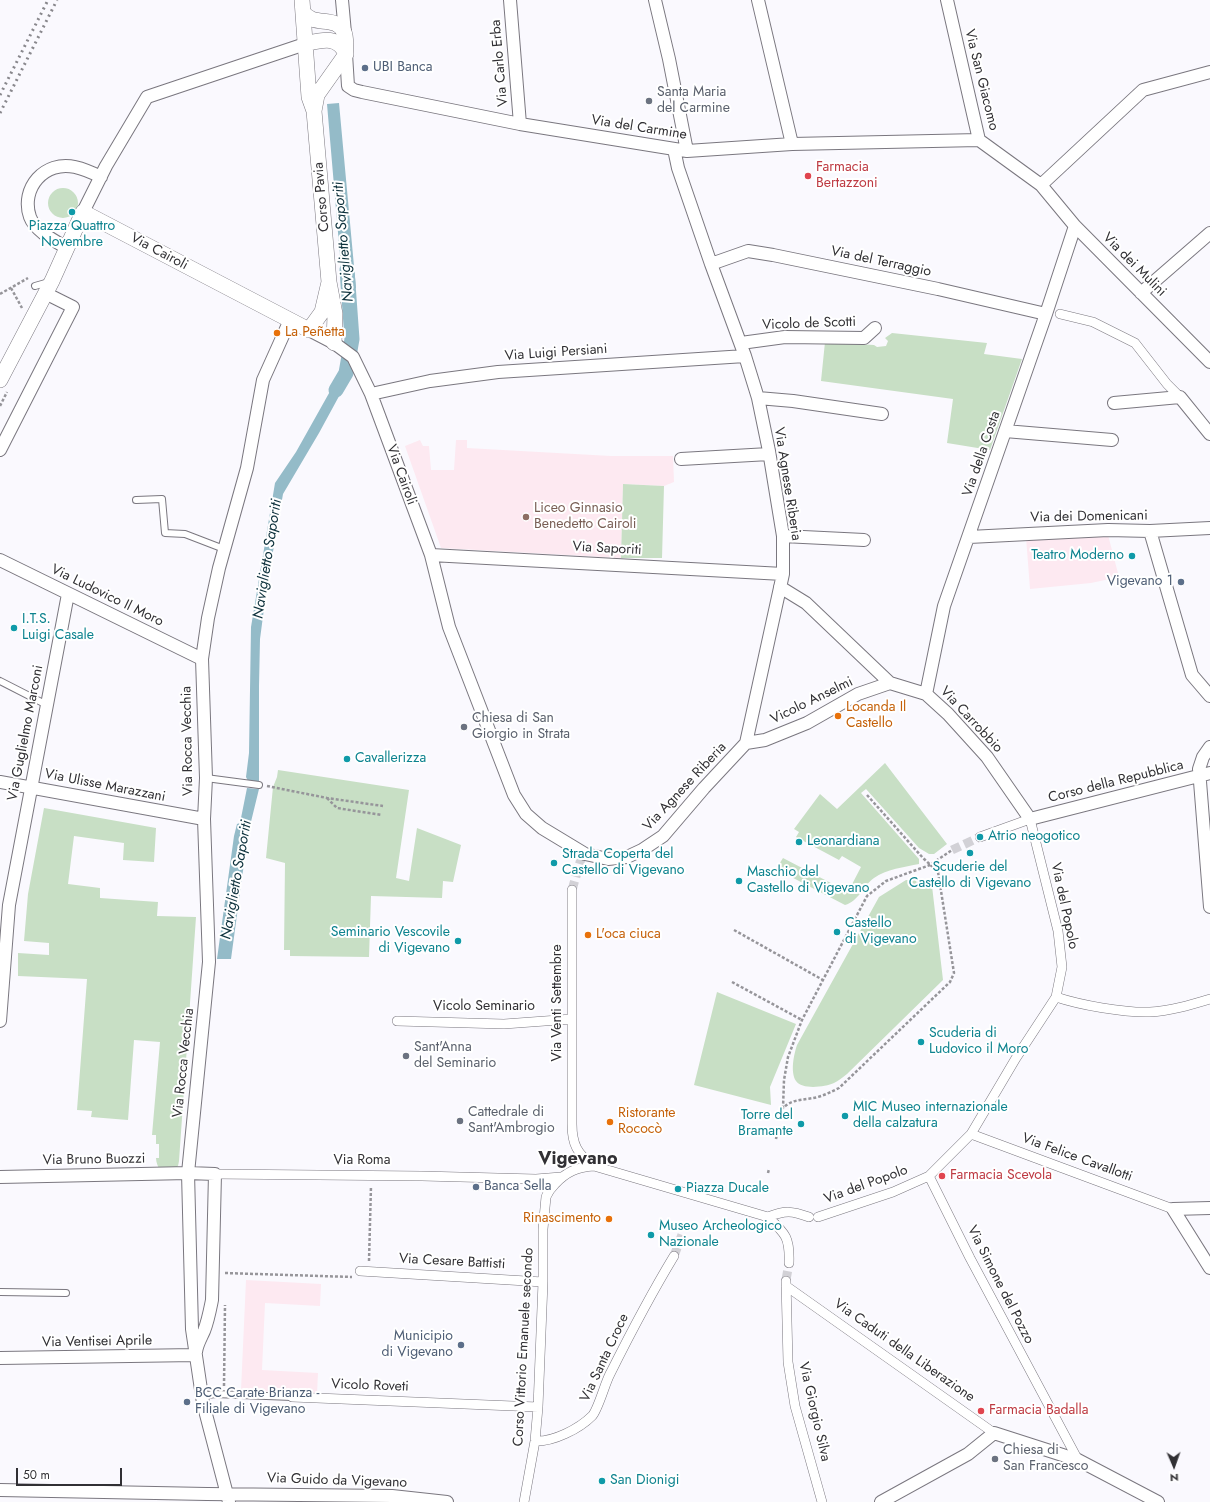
<!DOCTYPE html>
<meta charset="utf-8">
<style>
body{margin:0}
#map{position:relative;width:1210px;height:1502px;overflow:hidden;background:#faf9fe;font-family:Jost,sans-serif}
canvas{display:block}
.north{position:absolute;left:1154px;top:1446px;width:40px;height:40px;-webkit-text-stroke:3px #fff;paint-order:stroke;rotate:178deg;font-size:11px;font-weight:700;line-height:16px;text-align:center;color:#313034}
.north::after{content:'';display:block;margin:auto;width:14px;height:18px;background:#313034;clip-path:polygon(50% 0,100% 100%,50% 72%,0 100%)}
.scale{position:absolute;left:16px;top:1468px;width:106px;height:18px;box-sizing:border-box;border:2px solid #313034;border-top:0;padding-left:5px;font-size:12px;line-height:14px;white-space:nowrap;color:#313034;-webkit-text-stroke:3px #fff;paint-order:stroke}
</style>
<div id="map">
<canvas width="1210" height="1502"></canvas>
<div class="north">N</div>
<div class="scale">50 m</div>
</div>
<script>
const context = document.querySelector('canvas').getContext('2d');
context.lineJoin = 'round';
function fillPath(path, color) { context.fillStyle = color; context.fill(path, 'evenodd'); }
function stroke(path, color, width, dash) { context.strokeStyle = color; context.lineWidth = width; context.lineCap = dash ? 'butt' : 'round'; context.setLineDash(dash || []); context.stroke(path); }
function write(font, color, halo, rows, align = 'center') {
  context.font = font + ' Jost,sans-serif'; context.lineWidth = 4; context.setLineDash([]); context.textBaseline = 'middle'; context.strokeStyle = halo; context.fillStyle = color; for (const [text, x, y, turn = 0] of rows) {
    context.save(); context.translate(x, y); context.rotate((+turn || 0) * Math.PI / 180); context.textAlign = isNaN(turn) ? turn : align; if (halo) context.strokeText(text, 0, 0); context.fillText(text, 0, 0); context.restore();
  }
}
const education = new Path2D(`
 M420,440L423,446H429L431,470H454L456,440H467V448L611,456H673L674,482L664,486L623,484L621,558L441,548L405,446Z
 M1108,535L1119,577L1091,583L1030,589L1026,537Z
 M246,1280L321,1284L320,1306L265,1303L262,1370L318,1373L317,1394L241,1390Z`);
const green = new Path2D(`
 M48 203a15 15 0 1 1 30 0a15 15 0 1 1-30 0Z
 M892,333L987,343L984,354L1022,359L990,450L947,443L953,399L821,381L825,342L874,345L877,347L886,346L888,341L885,338Z
 M623,484L664,486L662,558H621Z
 M885,763L947,844L934,854H929L919,848L866,789L861,793L919,859V864C905,867 886,869 874,878C863,886 859,901 845,905L776,869L783,858L848,892L861,867L842,856L839,860L796,837L799,832L794,829L820,794L837,809Z
 M278,770L409,790L396,878L409,881L417,828L461,845L453,882L443,881L442,898L371,896L369,957L290,956V950H284L285,863L266,858L273,787L277,777Z
 M44,808L156,828L154,862L123,860L124,843L74,836L68,884L100,888V898L158,902L157,916L196,917L179,1161L178,1166L174,1170H160C158,1167 156,1162 156,1158H159V1144H156V1135H152L160,1042L134,1040L128,1120L91,1117L92,1111L77,1110L87,979L18,976V953L49,955V943L24,941L28,894Z
 M906,880L928,881L932,886L943,980L847,1074C843,1077 838,1081 834,1083C825,1087 802,1090 796,1081C790,1072 794,1054 797,1045L879,897Z
 M717,992L796,1024L770,1087L771,1105L694,1085Z`);
const water = new Path2D(`
 M339,103L356,288L343,291L327,104Z
 M352,298L353,302L357,343L348,336L343,302Z
 M342,370L350,376L319,433L283,494L267,586L260,639L259,686V782L248,781L246,777L249,753L251,627L275,483L296,452Z
 M247,788L259,789L248,834L231,959H217L234,836L237,824L240,823Z`);
const canal = new Path2D(`
 M336,390L346,373L352,339L347,270`);
const pedestrianTunnel = new Path2D(`
 M952,850L980,837
 M572,890L581,859
 M674,1256L683,1232
 M786,1280L789,1263`);
const path = new Path2D(`
 M11,288L22,308
 M0,294L28,278
 M0,406L7,392
 M267,786L327,798L383,806
 M867,795L923,858L938,872L954,973L950,982L839,1088C833,1091 827,1094 821,1096C807,1101 794,1097 783,1108L784,1080L788,1057L802,1020L867,896L886,881L930,865L952,850
 M327,798L337,808L382,815
 M734,930L823,980
 M732,982L802,1020
 M776,1139L778,1128
 M768,1173L769,1169
 M369,1261L371,1186
 M225,1273L352,1277
 M224,1386L225,1305`);
const service = new Path2D(`
 M35,286L49,282
 M136,500L162,499L165,533L185,534L224,549
 M0,681L47,705
 M206,778L259,785
 M0,1292L66,1293
 M201,1396L215,1394L292,1397`);
const pedestrian = new Path2D(`
 M1060,314L1093,322L1135,343L1167,384L1180,397
 M572,890V1124C572,1144 577,1154 594,1166L768,1217
 M1056,997C1080,1005 1124,1013 1150,1012C1170,1011 1190,1005 1210,999
 M397,1021L504,1024L572,1019
 M971,1134L1173,1209
 M215,1174L422,1176L536,1179L561,1177
 M929,1176L970,1258L1078,1460
 M818,1217L893,1192L929,1176L971,1134L1016,1058L1056,997L1062,967L1058,931L1030,819L980,837
 M789,1263C790,1238 786,1234 768,1217C786,1210 792,1211 809,1217
 M360,1271L543,1282
 M786,1281L788,1362L795,1406L822,1502
 M786,1286L994,1433
 M292,1397L538,1407
 M535,1441C553,1442 579,1429 592,1416C598,1410 605,1383 610,1374C630,1334 651,1294 674,1256
 M524,1502L535,1441L538,1407L543,1282V1229L546,1197C548,1192 551,1188 555,1184C566,1172 577,1167 594,1166`);
const minor = new Path2D(`
 M342,0L345,33
 M510,0L520,124
 M655,0L669,59L687,151
 M758,0L792,144
 M947,0L979,140L1041,185L1075,226L1210,362
 M346,54L348,86L354,90L362,92L520,124L687,151L792,144L979,140
 M1041,185L1143,90L1210,72
 M83,212L106,166L147,97L305,44
 M67,248C55,241 35,231 30,217C20,188 45,160 75,167C84,169 93,173 101,177
 M711,264L748,251L773,255L938,289L1046,314
 M1141,293L1210,233
 M309,330L334,343L353,357L371,394L431,555L449,627L514,795L526,814L542,828L585,854L608,859L627,857L642,850L663,836L704,788L746,743L783,574V536L769,451L758,398L745,356L711,264L678,168L674,149
 M741,343L785,337L864,338L875,328
 M371,394L430,381L498,372L745,356
 M758,398L793,401L882,414
 M1114,403L1180,397L1210,434
 M1005,431L1112,440
 M0,450L73,307L45,293
 M681,459L769,454
 M1150,531L1192,675L1210,696
 M783,536L864,540
 M969,537L1108,530L1150,531L1210,528
 M431,555L783,574
 M0,560L202,659
 M780,587L806,603L890,683L926,694L948,714L987,757L1030,819L1210,773
 M926,694L944,606L1046,314L1075,226
 M746,743L765,740L807,723L858,694L890,683
 M1210,747L1203,757L1199,769L1210,907
 M0,782L204,819
 M0,1021L9,905L68,594
 M0,1177L188,1173L215,1174L212,1300C210,1310 208,1321 204,1331C201,1338 197,1344 196,1352
 M1173,1209L1210,1268
 M1173,1209L1210,1208
 M0,1358L195,1355
 M0,1490L207,1494L392,1496L447,1502
 M229,1502L203,1403L192,1329L188,1173L209,962L204,819L206,778L202,659L208,618L219,568L247,468L263,380L290,320
 M881,1502L968,1454L994,1433L1078,1460L1158,1502`);
const tertiary = new Path2D(`
 M302,0L309,97L314,111L329,282L335,314L334,343
 M303,12C314,28 335,14 344,32C347,38 345,48 346,54
 M305,44C322,40 338,35 346,54
 M314,111L317,95L346,54
 M0,380L52,281L83,212L309,330L322,312L329,282`);
const rail = new Path2D(`
 M0,95L48,0
 M0,113L57,0`);
const markers = [
 [365,68,4,"#5c6f8a"],
 [649,101,4,"#6b7280"],
 [808,176,4,"#e0444e"],
 [72,212,4,"#0f9aa8"],
 [277,333,4,"#e8710a"],
 [526,517,4,"#8d6e63"],
 [1132,556,4,"#0f9aa8"],
 [1181,582,4,"#5c6f8a"],
 [14,628,4,"#0f9aa8"],
 [838,716,4,"#e8710a"],
 [464,727,4,"#6b7280"],
 [347,759,4,"#0f9aa8"],
 [980,837,4,"#0f9aa8"],
 [799,842,4,"#0f9aa8"],
 [970,853,4,"#0f9aa8"],
 [554,863,4,"#0f9aa8"],
 [739,881,4,"#0f9aa8"],
 [837,932,4,"#0f9aa8"],
 [588,935,4,"#e8710a"],
 [458,941,4,"#0f9aa8"],
 [921,1042,4,"#0f9aa8"],
 [406,1056,4,"#6b7280"],
 [845,1116,4,"#0f9aa8"],
 [460,1121,4,"#6b7280"],
 [610,1122,4,"#e8710a"],
 [801,1124,4,"#0f9aa8"],
 [942,1176,4,"#e0444e"],
 [476,1187,4,"#5c6f8a"],
 [678,1189,4,"#0f9aa8"],
 [609,1219,4,"#e8710a"],
 [651,1235,4,"#0f9aa8"],
 [461,1345,4,"#5c6f8a"],
 [187,1402,4,"#5c6f8a"],
 [981,1411,4,"#e0444e"],
 [995,1459,4,"#6b7280"],
 [602,1481,4,"#0f9aa8"]
];
const streetNames = [
 ["Via Carlo Erba",500,63,-95],
 ["Via San Giacomo",981,80,76],
 ["Via del Carmine",639,128,9],
 ["Corso Pavia",322,197,-95],
 ["Via Cairoli",159,252,28],
 ["Via del Terraggio",881,262,12],
 ["Via dei Mulini",1134,265,45],
 ["Vicolo de Scotti",809,324,-2],
 ["Via Luigi Persiani",556,353,-4],
 ["Via della Costa",982,454,-71],
 ["Via Cairoli",401,475,70],
 ["Via Agnese Riberia",787,484,81],
 ["Via dei Domenicani",1089,517,-1],
 ["Via Saporiti",607,549,3],
 ["Via Ludovico Il Moro",107,596,26],
 ["Vicolo Anselmi",812,701,-26],
 ["Via Carrobbio",971,720,47],
 ["Via Guglielmo Marconi",26,733,-79],
 ["Via Rocca Vecchia",188,741,-91],
 ["Corso della Repubblica",1116,782,-14],
 ["Via Ulisse Marazzani",105,786,11],
 ["Via Agnese Riberia",685,787,-47],
 ["Via del Popolo",1064,906,78],
 ["Via Venti Settembre",558,1003,-90],
 ["Vicolo Seminario",484,1007],
 ["Via Rocca Vecchia",184,1063,-84],
 ["Via Felice Cavallotti",1077,1158,20],
 ["Via Bruno Buozzi",94,1160,-1],
 ["Via Roma",362,1161],
 ["Via del Popolo",866,1185,-20],
 ["Via Cesare Battisti",452,1262,3],
 ["Via Simone del Pozzo",1000,1285,63],
 ["Via Ventisei Aprile",97,1342,-1],
 ["Corso Vittorio Emanuele secondo",524,1347,-87],
 ["Via Caduti della Liberazione",904,1351,35],
 ["Via Santa Croce",605,1358,-65],
 ["Vicolo Roveti",370,1386,2],
 ["Via Giorgio Silva",814,1412,77],
 ["Via Guido da Vigevano",337,1481,2]
];
const serviceNames = [
 ["UBI Banca",373,68],
 ["Vigevano 1",1173,582,"right"],
 ["Banca Sella",484,1187],
 ["Municipio",453,1337,"right"],
 ["di Vigevano",453,1353,"right"],
 ["BCC Carate Brianza -",195,1394],
 ["Filiale di Vigevano",195,1410]
];
const worshipNames = [
 ["Santa Maria",657,93],
 ["del Carmine",657,109],
 ["Chiesa di San",472,719],
 ["Giorgio in Strata",472,735],
 ["Sant'Anna",414,1048],
 ["del Seminario",414,1064],
 ["Cattedrale di",468,1113],
 ["Sant'Ambrogio",468,1129],
 ["Chiesa di",1003,1451],
 ["San Francesco",1003,1467]
];
const healthNames = [
 ["Farmacia",816,168],
 ["Bertazzoni",816,184],
 ["Farmacia Scevola",950,1176],
 ["Farmacia Badalla",989,1411]
];
const cultureNames = [
 ["Piazza Quattro",72,227,"center"],
 ["Novembre",72,243,"center"],
 ["Teatro Moderno",1124,556,"right"],
 ["I.T.S.",22,620],
 ["Luigi Casale",22,636],
 ["Cavallerizza",355,759],
 ["Atrio neogotico",988,837],
 ["Leonardiana",807,842],
 ["Strada Coperta del",562,855],
 ["Castello di Vigevano",562,871],
 ["Scuderie del",970,868,"center"],
 ["Castello di Vigevano",970,884,"center"],
 ["Maschio del",747,873],
 ["Castello di Vigevano",747,889],
 ["Castello",845,924],
 ["di Vigevano",845,940],
 ["Seminario Vescovile",450,933,"right"],
 ["di Vigevano",450,949,"right"],
 ["Scuderia di",929,1034],
 ["Ludovico il Moro",929,1050],
 ["MIC Museo internazionale",853,1108],
 ["della calzatura",853,1124],
 ["Torre del",793,1116,"right"],
 ["Bramante",793,1132,"right"],
 ["Piazza Ducale",686,1189],
 ["Museo Archeologico",659,1227],
 ["Nazionale",659,1243],
 ["San Dionigi",610,1481]
];
const foodNames = [
 ["La Peñetta",285,333],
 ["Locanda Il",846,708],
 ["Castello",846,724],
 ["L'oca ciuca",596,935],
 ["Ristorante",618,1114],
 ["Rococò",618,1130],
 ["Rinascimento",601,1219,"right"]
];
const educationNames = [
 ["Liceo Ginnasio",534,509],
 ["Benedetto Cairoli",534,525]
];
const waterNames = [
 ["Naviglietto Saporiti",344,242,-95],
 ["Naviglietto Saporiti",268,559,-81],
 ["Naviglietto Saporiti",237,880,-80]
];
const districtNames = [
 ["Vigevano",578,1160]
];
fillPath(education, '#fde9f1');
fillPath(green, '#c8dfc5');
fillPath(water, '#94bbc8');
stroke(canal, '#94bbc8', 15);
stroke(pedestrianTunnel, '#d2d1d6', 9, [9, 4.5]);
stroke(service, '#7a777f', 8);
stroke(pedestrian, '#7a777f', 10);
stroke(minor, '#7a777f', 14);
stroke(tertiary, '#7a777f', 16);
stroke(path, '#96959a', 2.5, [3, 2]);
stroke(service, '#fff', 6);
stroke(pedestrian, '#fff', 9);
stroke(minor, '#fff', 12);
stroke(tertiary, '#fff', 15);
stroke(rail, '#89888d', 3, [2, 4]);
for (const [x, y, r, color] of markers) { const dot = new Path2D(); dot.arc(x, y, r, 0, 2 * Math.PI); context.fillStyle = color; context.fill(dot); stroke(dot, '#fff', 1.5); }
write('14px', '#313034', '#fff', streetNames);
write('14px', '#4e5e75', '#fff', serviceNames, 'left');
write('14px', '#5b616d', '#fff', worshipNames, 'left');
write('14px', '#be3a42', '#fff', healthNames, 'left');
write('14px', '#0d838f', '#fff', cultureNames, 'left');
write('14px', '#c56008', '#fff', foodNames, 'left');
write('14px', '#785e54', '#fff', educationNames, 'left');
write('italic 15px', '#0d313c', '#fff', waterNames);
write('bold 18px', '#313034', '#fff', districtNames);
</script>
